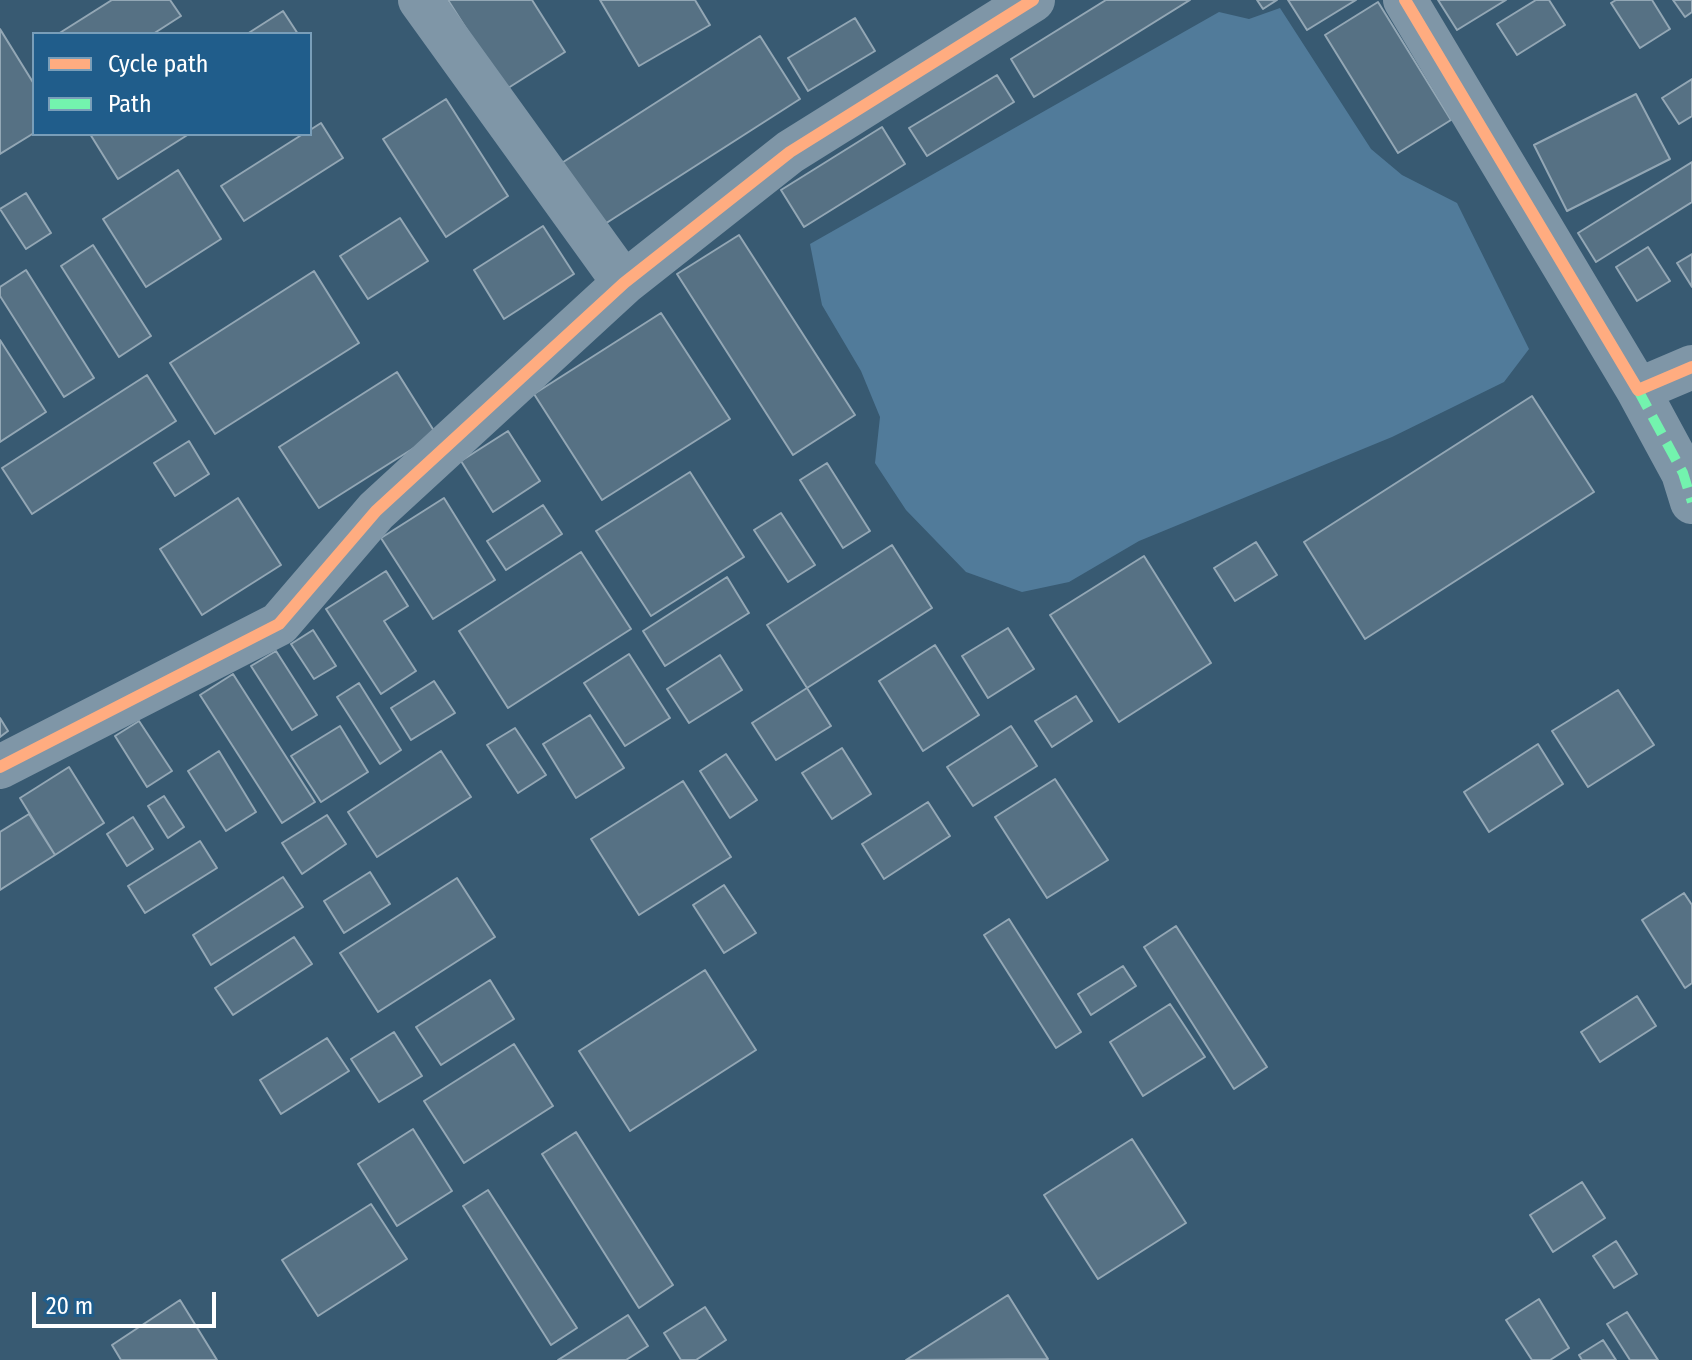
<!DOCTYPE html>
<style>
body{margin:0}
#map{position:relative;width:1692px;height:1360px;overflow:hidden;background:#385a72;font-family:"Fira Sans Condensed",sans-serif}
canvas{display:block}
.legend{position:absolute;left:32px;top:32px;width:280px;height:104px;box-sizing:border-box;background:#205d8b;border:2px solid #799eb9;margin:0;padding:10px 14px;list-style:none;font-size:24px;color:#fff}
.legend li{display:flex;align-items:center;gap:16px;height:40px}
.legend b{width:40px;border:2px solid #799eb9}
.scale{position:absolute;left:32px;top:1292px;width:184px;height:36px;box-sizing:border-box;border:4px solid #fff;border-top:0;padding-left:10px;font-size:24px;line-height:28px;white-space:nowrap;color:#fff;-webkit-text-stroke:6px #205d8b;paint-order:stroke}
</style>
<div id="map">
<canvas width="1692" height="1360"></canvas>
<ul class="legend">
<li><b style="height:10px;background:#ffac80"></b>Cycle path</li>
<li><b style="height:10px;background:#73f3ae"></b>Path</li>
</ul>
<div class="scale">20 m</div>
</div>
<script>
const context = document.querySelector('canvas').getContext('2d');
context.lineJoin = 'round';
function fillPath(path, color) { context.fillStyle = color; context.fill(path, 'evenodd'); }
function stroke(path, color, width, dash) { context.strokeStyle = color; context.lineWidth = width; context.lineCap = dash ? 'butt' : 'round'; context.setLineDash(dash || []); context.stroke(path); }
const water = new Path2D(`
 M1280,8L1371,149L1402,175L1457,203L1529,349L1504,382L1392,437L1139,541L1069,582L1022,592L966,572L906,510L875,463L880,417L861,371L822,305L810,244L1219,12L1249,19Z`);
const building = new Path2D(`
 M112,0H170L181,16L153,34H58Z
 M448,0H532L565,52L505,90Z
 M600,0H695L710,25L639,66Z
 M1106,0H1190L1034,97L1011,59Z
 M1257,0H1277L1263,9Z
 M1288,0H1356L1307,30Z
 M1438,0H1506L1457,30Z
 M1536,0H1549L1565,25L1517,55L1497,24Z
 M1616,0H1652L1670,29L1640,48L1611,3Z
 M1673,0H1692V12L1685,17Z
 M1378,2L1451,120L1398,153L1325,35Z
 M283,11L298,34H247Z
 M855,18L875,51L808,91L788,58Z
 M0,29L34,84V133L0,154Z
 M760,36L800,99L597,229L557,166Z
 M997,75L1014,102L927,156L909,128Z
 M1692,79V116L1679,124L1662,98Z
 M1636,94L1670,159L1567,211L1534,145Z
 M446,99L508,196L446,237L383,139Z
 M321,123L343,158L244,221L221,186L303,134H310V130Z
 M882,127L905,164L804,227L781,190Z
 M90,134H189L118,179Z
 M1692,162V202L1596,262L1578,233Z
 M178,170L221,239L146,287L103,219Z
 M26,193L51,233L26,249L0,209Z
 M400,218L428,261L368,299L340,256Z
 M543,226L574,274L504,319L474,270Z
 M739,235L855,415L793,455L677,274Z
 M93,245L151,336L119,357L61,266Z
 M1648,247L1670,281L1637,301L1616,267Z
 M1692,254V287L1677,263Z
 M26,270L94,378L64,397L0,296V287Z
 M314,271L359,343L215,434L170,363Z
 M661,313L730,419L602,500L534,394Z
 M0,340L46,412L0,442Z
 M397,372L436,434L319,508L279,447Z
 M147,375L176,421L32,514L2,468Z
 M1532,396L1594,492L1365,639L1304,542Z
 M508,431L540,481L493,512L461,461Z
 M189,441L209,474L175,496L154,463Z
 M827,463L870,531L843,548L800,480Z
 M690,472L744,557L651,616L596,531Z
 M238,498L281,565L202,615L160,549Z
 M444,498L495,580L433,619L381,538Z
 M543,505L562,534L506,570L487,541Z
 M781,513L815,565L788,582L754,530Z
 M1256,542L1277,575L1235,601L1214,568Z
 M892,545L932,608L807,688L767,625Z
 M581,552L631,629L508,708L459,631Z
 M1144,556L1211,663L1119,722L1050,615Z
 M386,571L408,606L384,621L416,671L381,694L326,609Z
 M727,577L749,613L665,666L643,631Z
 M1008,628L1034,669L988,698L962,656Z
 M313,630L336,666L314,679L291,644Z
 M935,645L979,715L923,751L879,681Z
 M276,651L317,715L292,730L251,666Z
 M629,654L670,718L625,746L584,683Z
 M720,655L742,690L689,723L667,689Z
 M233,674L315,802L282,823L200,695Z
 M434,681L455,713L411,740L391,708Z
 M359,683L401,750L380,764L337,697Z
 M807,688L831,726L776,760L752,723Z
 M1618,690L1654,745L1588,787L1552,731Z
 M1076,696L1092,721L1052,747L1035,721Z
 M590,715L624,768L576,798L543,744Z
 M0,718L8,731L0,737Z
 M139,721L172,771L147,787L115,736Z
 M340,726L368,772L321,802L291,756Z
 M1011,726L1037,766L973,806L947,767Z
 M515,728L546,775L518,793L487,745Z
 M1538,744L1563,784L1489,832L1464,792Z
 M842,748L871,794L832,819L802,773Z
 M219,751L256,812L226,831L188,771Z
 M441,751L471,797L377,857L348,812Z
 M726,754L757,800L730,818L700,771Z
 M69,767L104,823L55,855L20,798Z
 M1055,779L1108,860L1047,898L995,817Z
 M683,781L731,857L639,915L591,839Z
 M164,796L184,827L168,838L148,806Z
 M928,802L950,836L884,879L862,844Z
 M29,814L55,855L0,890V832Z
 M327,815L346,844L302,874L282,843Z
 M133,817L153,849L127,866L107,834Z
 M200,841L217,868L145,913L128,886Z
 M370,872L390,904L344,933L324,901Z
 M283,877L303,907L211,965L193,935Z
 M457,878L495,937L378,1012L340,953Z
 M724,885L756,933L724,953L693,905Z
 M1684,893L1692,905V983L1685,988L1642,920Z
 M1009,919L1081,1032L1056,1048L984,935Z
 M1176,926L1267,1067L1234,1089L1144,947Z
 M294,937L312,964L233,1015L215,988Z
 M1123,966L1136,986L1091,1015L1078,994Z
 M705,970L756,1050L630,1131L579,1051Z
 M490,980L514,1019L441,1065L416,1027Z
 M1637,996L1656,1026L1600,1062L1581,1032Z
 M1170,1004L1205,1057L1143,1096L1110,1042Z
 M394,1032L422,1076L379,1102L351,1059Z
 M327,1038L349,1071L281,1114L260,1080Z
 M514,1044L553,1106L464,1163L424,1101Z
 M413,1129L452,1191L397,1226L358,1164Z
 M576,1132L673,1285L639,1308L542,1154Z
 M1132,1139L1186,1223L1098,1279L1044,1195Z
 M1582,1182L1605,1218L1553,1252L1530,1215Z
 M488,1190L577,1328L551,1345L463,1206Z
 M371,1204L407,1259L318,1316L282,1260Z
 M1616,1241L1637,1274L1614,1288L1593,1256Z
 M1008,1295L1048,1359L906,1360Z
 M1539,1299L1569,1348L1550,1360H1532L1506,1320Z
 M180,1300L217,1360H121L112,1345Z
 M705,1307L726,1340L696,1360H681L664,1333Z
 M1627,1312L1658,1360H1630L1607,1324Z
 M628,1315L648,1346L626,1360H558Z
 M1603,1340L1616,1360H1582L1579,1355Z`);
const minor = new Path2D(`
 M420,0L624,283
 M1405,0L1638,390L1692,367
 M1638,390L1683,473L1692,502
 M0,767L279,624L376,511L624,283L790,152L1033,0`);
const quiet = new Path2D(`
 M1638,390L1683,473L1692,502`);
const cycleway = new Path2D(`
 M1405,0L1638,390L1692,367
 M0,767L279,624L376,511L624,283L790,152L1033,0`);
fillPath(water, '#517b9a');
fillPath(building, '#567184');
stroke(building, '#93a7b5', 2);
stroke(minor, '#7f96a7', 44);
stroke(quiet, '#73f3ae', 10, [20, 10]);
stroke(cycleway, '#ffac80', 12);
</script>
